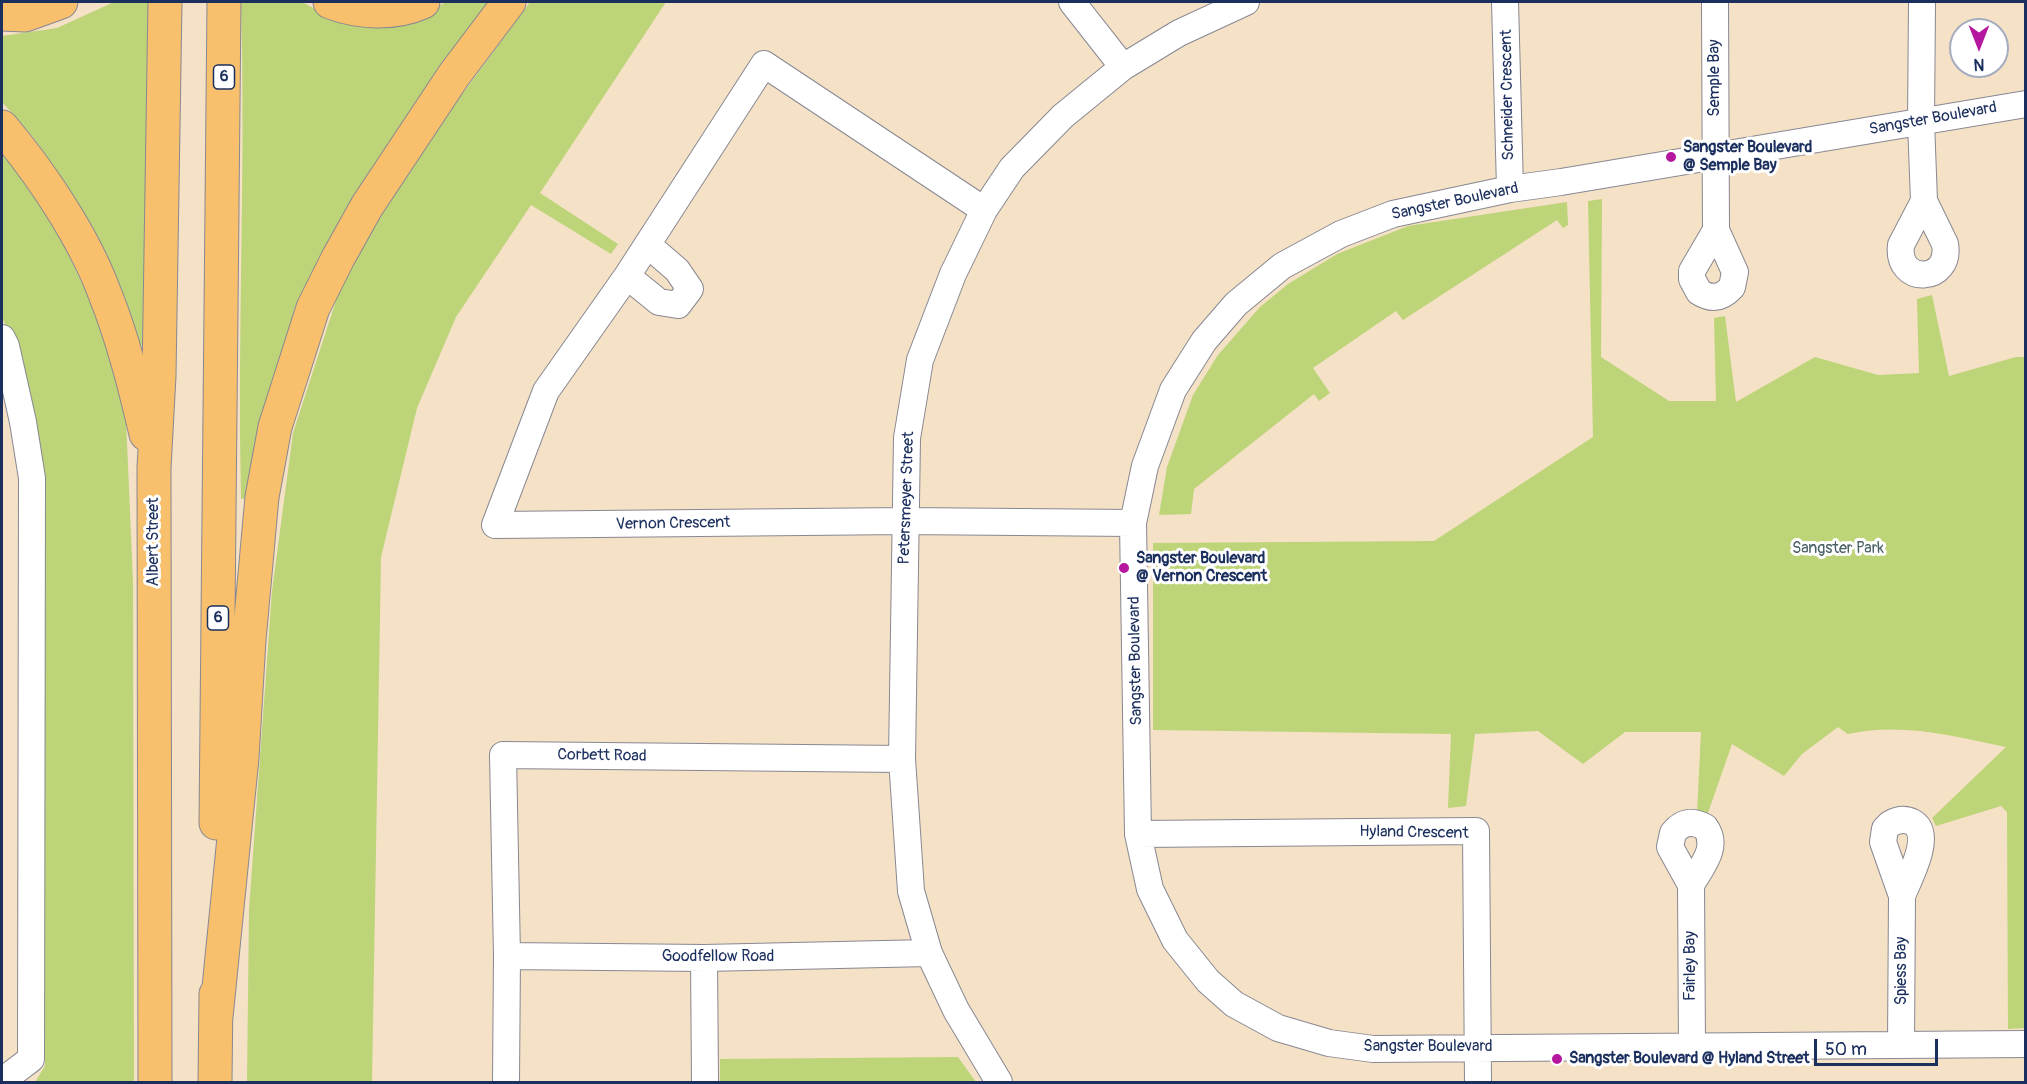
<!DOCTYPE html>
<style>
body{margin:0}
#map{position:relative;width:2027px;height:1084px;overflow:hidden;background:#f4e1c6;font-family:Pangolin,sans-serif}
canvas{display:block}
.frame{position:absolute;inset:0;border:3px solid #1b2f5e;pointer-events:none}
.north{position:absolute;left:1949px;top:18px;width:60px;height:60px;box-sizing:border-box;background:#fff;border:2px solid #a4acbf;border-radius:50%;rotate:180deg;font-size:16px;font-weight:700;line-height:24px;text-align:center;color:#1b2f5e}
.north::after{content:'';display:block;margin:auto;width:21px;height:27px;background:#b5179e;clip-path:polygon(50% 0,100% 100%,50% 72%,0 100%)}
.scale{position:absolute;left:1814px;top:1039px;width:124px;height:27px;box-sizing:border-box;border:3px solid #1b2f5e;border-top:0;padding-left:8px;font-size:18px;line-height:21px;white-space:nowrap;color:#1b2f5e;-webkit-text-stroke:4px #fff;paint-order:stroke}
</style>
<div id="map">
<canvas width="2027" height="1084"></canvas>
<div class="frame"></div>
<div class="north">N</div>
<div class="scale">50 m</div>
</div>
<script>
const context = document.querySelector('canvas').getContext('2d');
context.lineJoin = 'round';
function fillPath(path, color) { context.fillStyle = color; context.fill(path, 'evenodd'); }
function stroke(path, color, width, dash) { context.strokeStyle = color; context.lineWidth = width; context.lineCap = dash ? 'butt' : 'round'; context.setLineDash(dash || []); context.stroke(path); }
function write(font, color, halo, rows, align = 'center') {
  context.font = font + ' Pangolin,sans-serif'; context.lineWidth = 6; context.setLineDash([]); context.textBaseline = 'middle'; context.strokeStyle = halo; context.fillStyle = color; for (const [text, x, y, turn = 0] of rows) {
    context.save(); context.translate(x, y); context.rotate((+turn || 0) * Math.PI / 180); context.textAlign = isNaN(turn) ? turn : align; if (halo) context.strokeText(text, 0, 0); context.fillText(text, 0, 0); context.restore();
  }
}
const green = new Path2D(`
 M114,2H152L146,345H136L79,206L33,137L2,102V36L57,28Z
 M241,2H302L319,11L416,18L446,2H488L365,181L251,497L241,499C237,333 246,167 241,2Z
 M530,2H666L540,193L618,244L611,254L531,205L456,317L417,408L381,557L372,1082H247L249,910L272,591L293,433L343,279L413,161Z
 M2,152L48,210L103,329L126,419L133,581L134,1082H35L45,1066L42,515L16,345L2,318Z
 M1602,199L1601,357L1669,401H1716L1714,318L1725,316L1736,402L1815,357L1878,375L1919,373L1917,299L1932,295L1949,376L2016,357H2025V1028L2008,1029L2007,812L2001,806L1936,826L1932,818L2006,747C1954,736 1901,722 1848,734L1838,727L1802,754L1784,776L1732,744L1708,813H1697L1701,732H1625L1583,764L1538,731L1475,734L1466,806L1448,808L1451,734L1153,730V543L1434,541L1593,437L1588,201Z
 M1567,202L1568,225L1563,228L1557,220L1403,320L1396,311L1313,368L1330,393L1319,401L1314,394L1194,489L1191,514L1159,515L1167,467L1193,395L1218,355L1260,307L1288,284L1337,254L1408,226Z
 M958,1057L976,1082H720V1059Z`);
const minor = new Path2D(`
 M1072,2L1123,67
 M1505,2L1510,189
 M1715,2L1716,230L1735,272L1732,287C1722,298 1712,300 1699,292L1692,279V271L1716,230
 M1922,2L1921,122L1924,201L1945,244C1952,283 1896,286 1901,245L1924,201
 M2026,104L1561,182L1510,189L1393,214L1341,234L1282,266L1236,304L1204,341L1173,390L1145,466L1133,523L1138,834L1150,889L1175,940L1208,981L1234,1004L1278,1028L1329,1043L1373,1049L2026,1044
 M984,210L764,64L627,276L546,391L495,525L905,521L1133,523
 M627,276L659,302L678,305L690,289L677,270L648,245
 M2,338L6,346L23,422L32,478L31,1059L2,1081
 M1138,834L1476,831L1478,1082
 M1691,885C1701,867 1720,847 1705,827C1692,820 1682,822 1673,833L1670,847L1691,885L1692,1047
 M507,956L704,958L929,953
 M704,958L705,1082
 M1901,1045L1902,896L1883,842L1885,829L1890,824C1897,820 1904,818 1912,822C1934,834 1909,878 1902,896
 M506,1082L507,956L503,755L902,759
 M999,1082L956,1010L929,953L911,891L902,759L907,438L920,360L953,274L984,210L1012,168L1063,116L1123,67L1179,33L1246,2`);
const highway = new Path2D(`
 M330,2C359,13 394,15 423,2
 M2,14L25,15L61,2
 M2,127C41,173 84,237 105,294C123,339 135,387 146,434
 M216,823L224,2
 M216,1017L242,758L249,640L262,497L275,427L313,308L338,258L367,206L454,75L509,2
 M155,1082L154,468L159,376L165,2
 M215,1082L216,994`);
const markers = [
 [1671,157,6,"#b5179e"],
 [1124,568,6,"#b5179e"],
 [1557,1059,6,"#b5179e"]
];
const shields = [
 [224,77,21],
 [218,618,21]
];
const shieldNames = [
 ["6",224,77],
 ["6",218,618]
];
const streetNames = [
 ["Semple Bay",1715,78,-90],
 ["Schneider Crescent",1508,95,-91],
 ["Sangster Boulevard",1933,119,-10],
 ["Sangster Boulevard",1455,202,-12],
 ["Petersmeyer Street",907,498,-88],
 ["Vernon Crescent",673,524,-1],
 ["Albert Street",154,542,-90],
 ["Sangster Boulevard",1136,661,-91],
 ["Corbett Road",602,756,1],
 ["Hyland Crescent",1414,833,1],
 ["Goodfellow Road",718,957],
 ["Fairley Bay",1691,966,-90],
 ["Spiess Bay",1902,971,-90],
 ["Sangster Boulevard",1428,1047]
];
const poiNames = [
 ["Sangster Boulevard",1683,148],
 ["@ Semple Bay",1683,166],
 ["Sangster Boulevard",1136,559],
 ["@ Vernon Crescent",1136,577],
 ["Sangster Boulevard @ Hyland Street",1569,1059]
];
const parkNames = [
 ["Sangster Park",1838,549]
];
fillPath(green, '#bdd478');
stroke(minor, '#888892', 28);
stroke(highway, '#888892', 35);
stroke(minor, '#fff', 26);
stroke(highway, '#f8bf6c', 33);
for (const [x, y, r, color] of markers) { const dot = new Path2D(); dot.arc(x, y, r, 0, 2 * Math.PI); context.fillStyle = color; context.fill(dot); stroke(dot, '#fff', 2); }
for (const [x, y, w] of shields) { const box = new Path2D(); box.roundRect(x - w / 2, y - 12, w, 24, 4.5); context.fillStyle = '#fff'; context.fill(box); stroke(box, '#1b2f5e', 1.5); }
write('bold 15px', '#1b2f5e', null, shieldNames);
write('16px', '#1b2f5e', '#fff', streetNames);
write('bold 16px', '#1b2f5e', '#fff', poiNames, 'left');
write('16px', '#4c6166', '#fff', parkNames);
</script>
